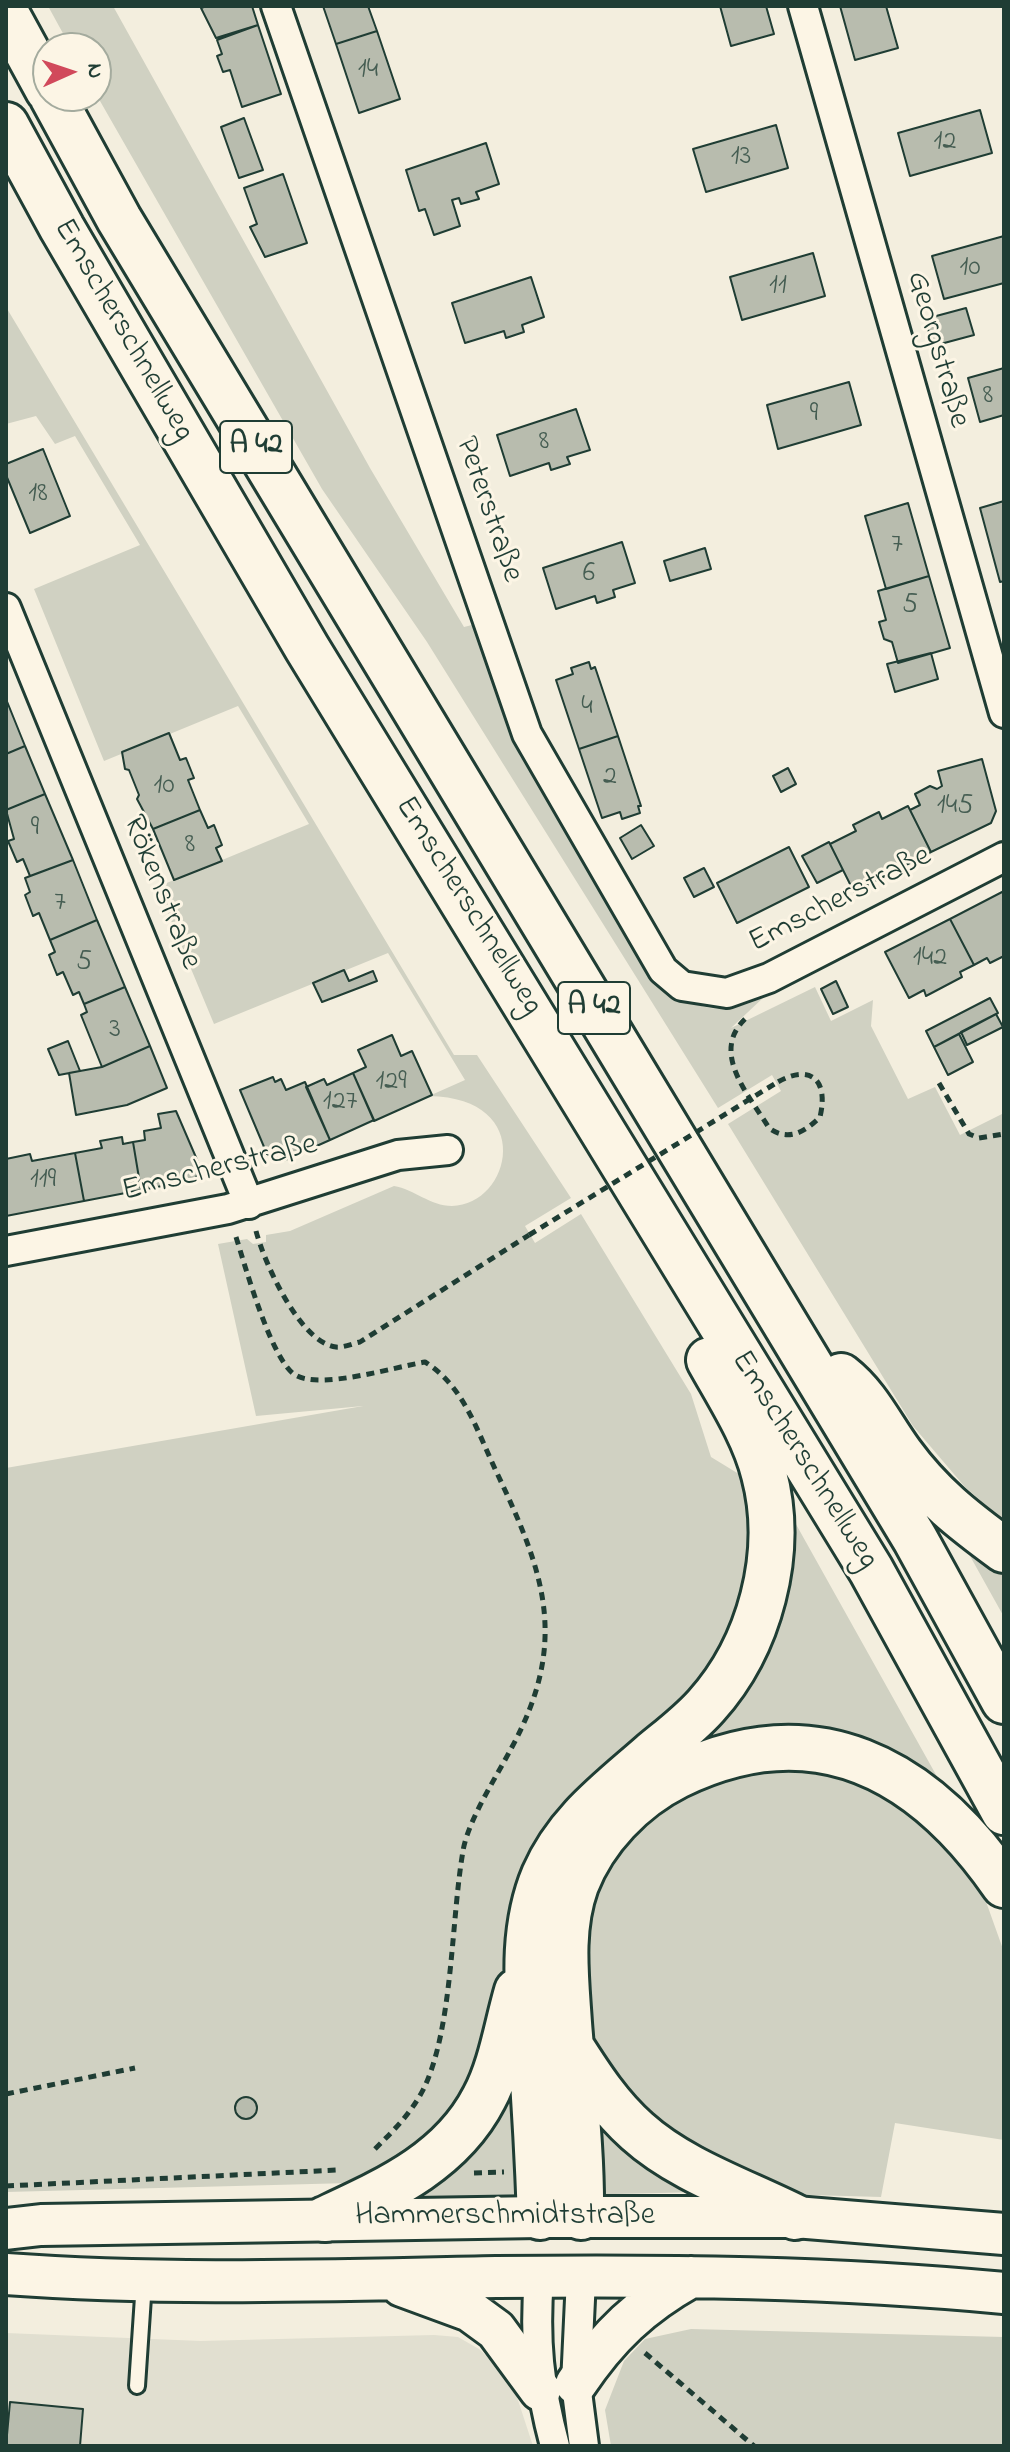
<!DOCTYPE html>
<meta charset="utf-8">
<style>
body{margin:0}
#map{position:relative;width:1010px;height:2452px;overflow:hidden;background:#f3eede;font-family:"Indie Flower",sans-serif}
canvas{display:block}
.frame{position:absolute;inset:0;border:8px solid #1f3d34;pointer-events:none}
.north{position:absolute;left:32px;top:32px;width:80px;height:80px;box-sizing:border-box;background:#fcf5e5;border:2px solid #a4ab9e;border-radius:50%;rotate:87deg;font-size:22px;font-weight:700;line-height:32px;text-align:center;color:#1f3d34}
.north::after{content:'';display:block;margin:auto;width:28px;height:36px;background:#d1495b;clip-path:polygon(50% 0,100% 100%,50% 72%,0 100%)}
</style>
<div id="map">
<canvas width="1010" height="2452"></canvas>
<div class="frame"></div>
<div class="north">N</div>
</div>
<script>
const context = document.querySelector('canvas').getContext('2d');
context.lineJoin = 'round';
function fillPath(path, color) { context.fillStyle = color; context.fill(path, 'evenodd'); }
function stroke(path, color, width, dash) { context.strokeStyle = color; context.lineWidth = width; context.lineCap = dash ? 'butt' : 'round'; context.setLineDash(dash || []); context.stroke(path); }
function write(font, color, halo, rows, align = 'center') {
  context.font = font + ' "Indie Flower",sans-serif'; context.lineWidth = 6; context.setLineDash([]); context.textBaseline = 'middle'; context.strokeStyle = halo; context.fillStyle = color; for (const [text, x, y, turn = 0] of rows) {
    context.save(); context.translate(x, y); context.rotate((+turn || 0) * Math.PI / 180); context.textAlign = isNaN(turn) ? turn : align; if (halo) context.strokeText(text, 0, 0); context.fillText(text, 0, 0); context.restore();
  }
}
const built = new Path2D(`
 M6,2333L201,2341L434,2335L458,2337L479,2349L500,2369L516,2394L533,2446H6Z`);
const green = new Path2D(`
 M48,6H113L370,468L464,627L476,624L520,756L655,976C692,1009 717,1019 764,997L731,1028L815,987L831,1021L873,1000L871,1026L908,1099L935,1087L960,1135L1004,1113V1521L965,1487L913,1426L728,1124L781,1091L772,1075L718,1108L427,642L322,489L96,94V48H71Z
 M6,307L454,1055H477L571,1198L525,1226L535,1243L581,1214L691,1394L711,1457L783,1501L949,1798L1004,1952V2140L895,2123L881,2197L703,2192L395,2199L350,2183L6,2192V1468L363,1406L256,1416L218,1244L247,1239L253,1244L266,1242V1235L290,1231L394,1186C414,1189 430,1206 452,1206C511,1205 537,1098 429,1096L465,1080L388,953L214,1024L157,887L309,824L238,706L104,761L34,589L140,545L75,436L55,444L36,416L6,424Z
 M965,1547L1004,1569V1617Z
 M691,2329L1004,2337V2446H611L605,2410L624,2361L645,2339Z`);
const building = new Path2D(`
 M207,6H252L258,25L216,38L201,8Z
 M323,6H368L377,31L336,44Z
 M720,6H766L774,34L731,46Z
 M840,6H886L898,48L855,60Z
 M258,25L281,94L242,107L230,70L223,72L217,56L222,54L217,40Z
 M377,31L400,99L359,113L336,44Z
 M980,110L992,153L910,176L898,133Z
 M244,118L263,170L239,178L221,127Z
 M776,125L788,168L706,192L693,149Z
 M486,143L499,184L476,192L479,199L461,204L459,198L452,200L460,226L434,235L425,209L419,211L406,170Z
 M283,174L307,243L265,257L250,227L257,224L244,188Z
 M1004,236V283L944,299L932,256Z
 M813,253L825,296L742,320L730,277Z
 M531,277L544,317L522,325L524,332L506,338L504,331L465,343L452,303Z
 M966,308L974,335L933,346L925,319Z
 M1004,368V415L980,422L968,378Z
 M849,382L861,425L778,449L767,405Z
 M576,409L590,450L567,457L570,464L551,470L549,463L510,476L497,435Z
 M43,449L70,516L30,533L6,475V464Z
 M1004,501V581L1000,582L980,508Z
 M908,503L929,576L886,589L865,516Z
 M622,542L635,583L613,590L615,597L597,603L595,596L556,609L543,568Z
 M705,548L711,569L670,581L664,561Z
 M929,576L950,648L898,663L892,642L884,639L879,622L886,620L878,591Z
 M931,653L938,679L895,692L887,664Z
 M589,662L591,669L595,667L618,736L579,749L556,680L573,674L571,668Z
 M6,699L25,746L6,754Z
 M169,733L180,760L186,758L194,778L188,780L200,810L153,829L137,799L139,795L129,770L125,769L122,752Z
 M618,736L641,806H638L640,813L622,819L620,812L602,818L579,749Z
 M25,746L45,794L6,810V754Z
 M982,759L996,811L991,823L931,852L910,810L920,805L915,794L930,786L937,789L942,786L938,771Z
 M788,768L796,784L781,792L773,776Z
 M45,794L73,860L30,876L23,859L17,862L8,841L14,839L6,810Z
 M908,806L931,852L854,892L830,844L856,831L853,825L879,812L882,819Z
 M200,810L208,828L214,825L222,845L216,848L222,861L174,880L153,829Z
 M641,825L654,846L632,859L620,838Z
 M829,842L843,870L817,883L802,856Z
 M789,847L809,887L737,923L717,883Z
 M73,860L97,920L50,940L39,913L33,916L25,895L30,892L25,878Z
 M704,868L714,887L694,897L684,878Z
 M1004,891V956L990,963L987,958L974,965L950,919Z
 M950,919L974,965L960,972L962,977L926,996L924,990L909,998L885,952Z
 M97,920L125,987L84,1004L79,992L73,995L63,972L57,975L49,955L55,952L50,940Z
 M344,970L349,981L373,971L377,981L322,1002L313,983Z
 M836,981L848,1007L833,1014L821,989Z
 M125,987L150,1046L102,1067L81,1015L87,1012L84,1004Z
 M990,998L998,1013L934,1047L926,1031Z
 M996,1014L1003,1027L967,1045L961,1032Z
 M959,1034L973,1062L948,1075L934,1047Z
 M392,1035L401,1056L412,1051L432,1095L374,1121L353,1073L366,1067L358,1050Z
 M68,1041L80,1071L59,1075L48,1049Z
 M150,1046L167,1088L127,1105L76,1115L69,1073L102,1067Z
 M353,1073L374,1120L330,1140L306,1087L324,1079L327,1085Z
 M273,1077L275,1082L281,1079L286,1090L305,1082L330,1140L283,1161L267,1154L240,1090Z
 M176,1111L201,1169L194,1180L141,1190L133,1142L145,1140L144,1131L161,1128L158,1114Z
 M122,1137L123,1144L133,1142L141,1190L84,1201L75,1153L102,1148L100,1141Z
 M75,1153L84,1201L6,1216V1159L30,1154L32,1161Z
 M235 2108a11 11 0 1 1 22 0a11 11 0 1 1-22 0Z
 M10,2402L83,2409L80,2446H6Z`);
const path = new Path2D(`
 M745,1019C710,1053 749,1095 769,1128C788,1142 805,1132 820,1117C829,1079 810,1063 776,1083
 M939,1083L969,1134L979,1138L1004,1134
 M256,1231C264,1262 300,1343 336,1347C343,1348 354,1343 360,1342L529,1235
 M236,1237C245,1265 272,1364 297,1376C323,1389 395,1367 425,1362C464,1386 477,1431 496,1471C545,1574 569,1641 512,1747C497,1776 468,1820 463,1851C451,1920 453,2030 423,2090C410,2115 392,2132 373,2151
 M6,2094L135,2068
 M474,2173L504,2172
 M6,2186L338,2170
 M645,2353L754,2446`);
const lane = new Path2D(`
 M137,2386L144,2282`);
const street = new Path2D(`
 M276,6L527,734L663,970L682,986L727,993L769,978L1004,857
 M803,6L1004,713
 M6,608L249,1204
 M6,1251L228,1209L398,1155L448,1150
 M539,2278C534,2340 539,2386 555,2446
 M581,2278L576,2384L584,2446`);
const secondary = new Path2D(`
 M6,2229L41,2225L540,2217H795L1004,2234
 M6,2274C169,2286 332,2280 496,2277C666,2275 835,2277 1004,2293
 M402,2286L470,2311L496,2330L540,2390
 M576,2384C608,2336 641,2305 691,2277`);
const highway = new Path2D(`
 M6,13L48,90
 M52,96L119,219L915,1539L1004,1701
 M6,125L62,228L307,648L871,1570L1004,1812
 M841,1376C868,1397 881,1427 901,1454C931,1495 963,1520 1004,1550
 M572,2048C591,2078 610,2107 637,2131C680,2170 743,2191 795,2217
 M540,2217C538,2162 535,2108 531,2053C528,1993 520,1932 544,1875C567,1822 610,1791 652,1754C670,1739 690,1724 706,1706C760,1646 785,1553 764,1474C754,1434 729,1396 709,1360
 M581,2217C582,2152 574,2088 569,2023C566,1977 560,1929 576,1885C594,1838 633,1798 677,1776C814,1709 923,1768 1004,1885
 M325,2219C387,2190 451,2162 484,2098C501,2067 507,2025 517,1991`);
const pathBridge = new Path2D(`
 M529,1235L776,1083`);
const numberNames = [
 ["14",368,71],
 ["12",945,143],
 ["13",741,158],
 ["10",970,269],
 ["11",778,287],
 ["8",988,397],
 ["9",814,415],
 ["8",544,443],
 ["18",38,495],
 ["7",897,546],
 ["6",589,575],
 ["5",910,606],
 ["4",587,708],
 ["2",610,778],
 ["10",164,787],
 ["145",955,807],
 ["9",35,829],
 ["8",190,846],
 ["7",60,904],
 ["142",930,959],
 ["5",84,963],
 ["3",115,1031],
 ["129",391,1083],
 ["127",340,1103],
 ["119",43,1181]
];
const shields = [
 [256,447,72],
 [594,1008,72]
];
const shieldNames = [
 ["A 42",256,447],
 ["A 42",594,1008]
];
const streetNames = [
 ["Emscherschnellweg",122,331,60],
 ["Georgstraße",936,350,74],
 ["Peterstraße",487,510,71],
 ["Rökenstraße",160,893,68],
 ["Emscherstraße",841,901,-27],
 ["Emscherschnellweg",467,907,58],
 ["Emscherstraße",220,1170,-14],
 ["Emscherschnellweg",803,1461,58],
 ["Hammerschmidtstraße",505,2218]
];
fillPath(built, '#e1dfd0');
fillPath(green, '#d0d1c2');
fillPath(building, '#b8bcae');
stroke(building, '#1f3d34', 2);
stroke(lane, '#1f3d34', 20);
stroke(street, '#1f3d34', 34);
stroke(secondary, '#1f3d34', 46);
stroke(highway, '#1f3d34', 50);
stroke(path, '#1f3d34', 5, [8, 6]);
stroke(lane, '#fcf5e5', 14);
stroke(street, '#fcf5e5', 28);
stroke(secondary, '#fcf5e5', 40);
stroke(highway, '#fcf5e5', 44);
stroke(pathBridge, '#1f3d34', 5, [8, 6]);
write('28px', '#455d52', null, numberNames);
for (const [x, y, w] of shields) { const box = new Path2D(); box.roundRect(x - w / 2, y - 26, w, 52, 6); context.fillStyle = '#fcf5e5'; context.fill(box); stroke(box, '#1f3d34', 2); }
write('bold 30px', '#1f3d34', null, shieldNames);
write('32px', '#1f3d34', '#fcf5e5', streetNames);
</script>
